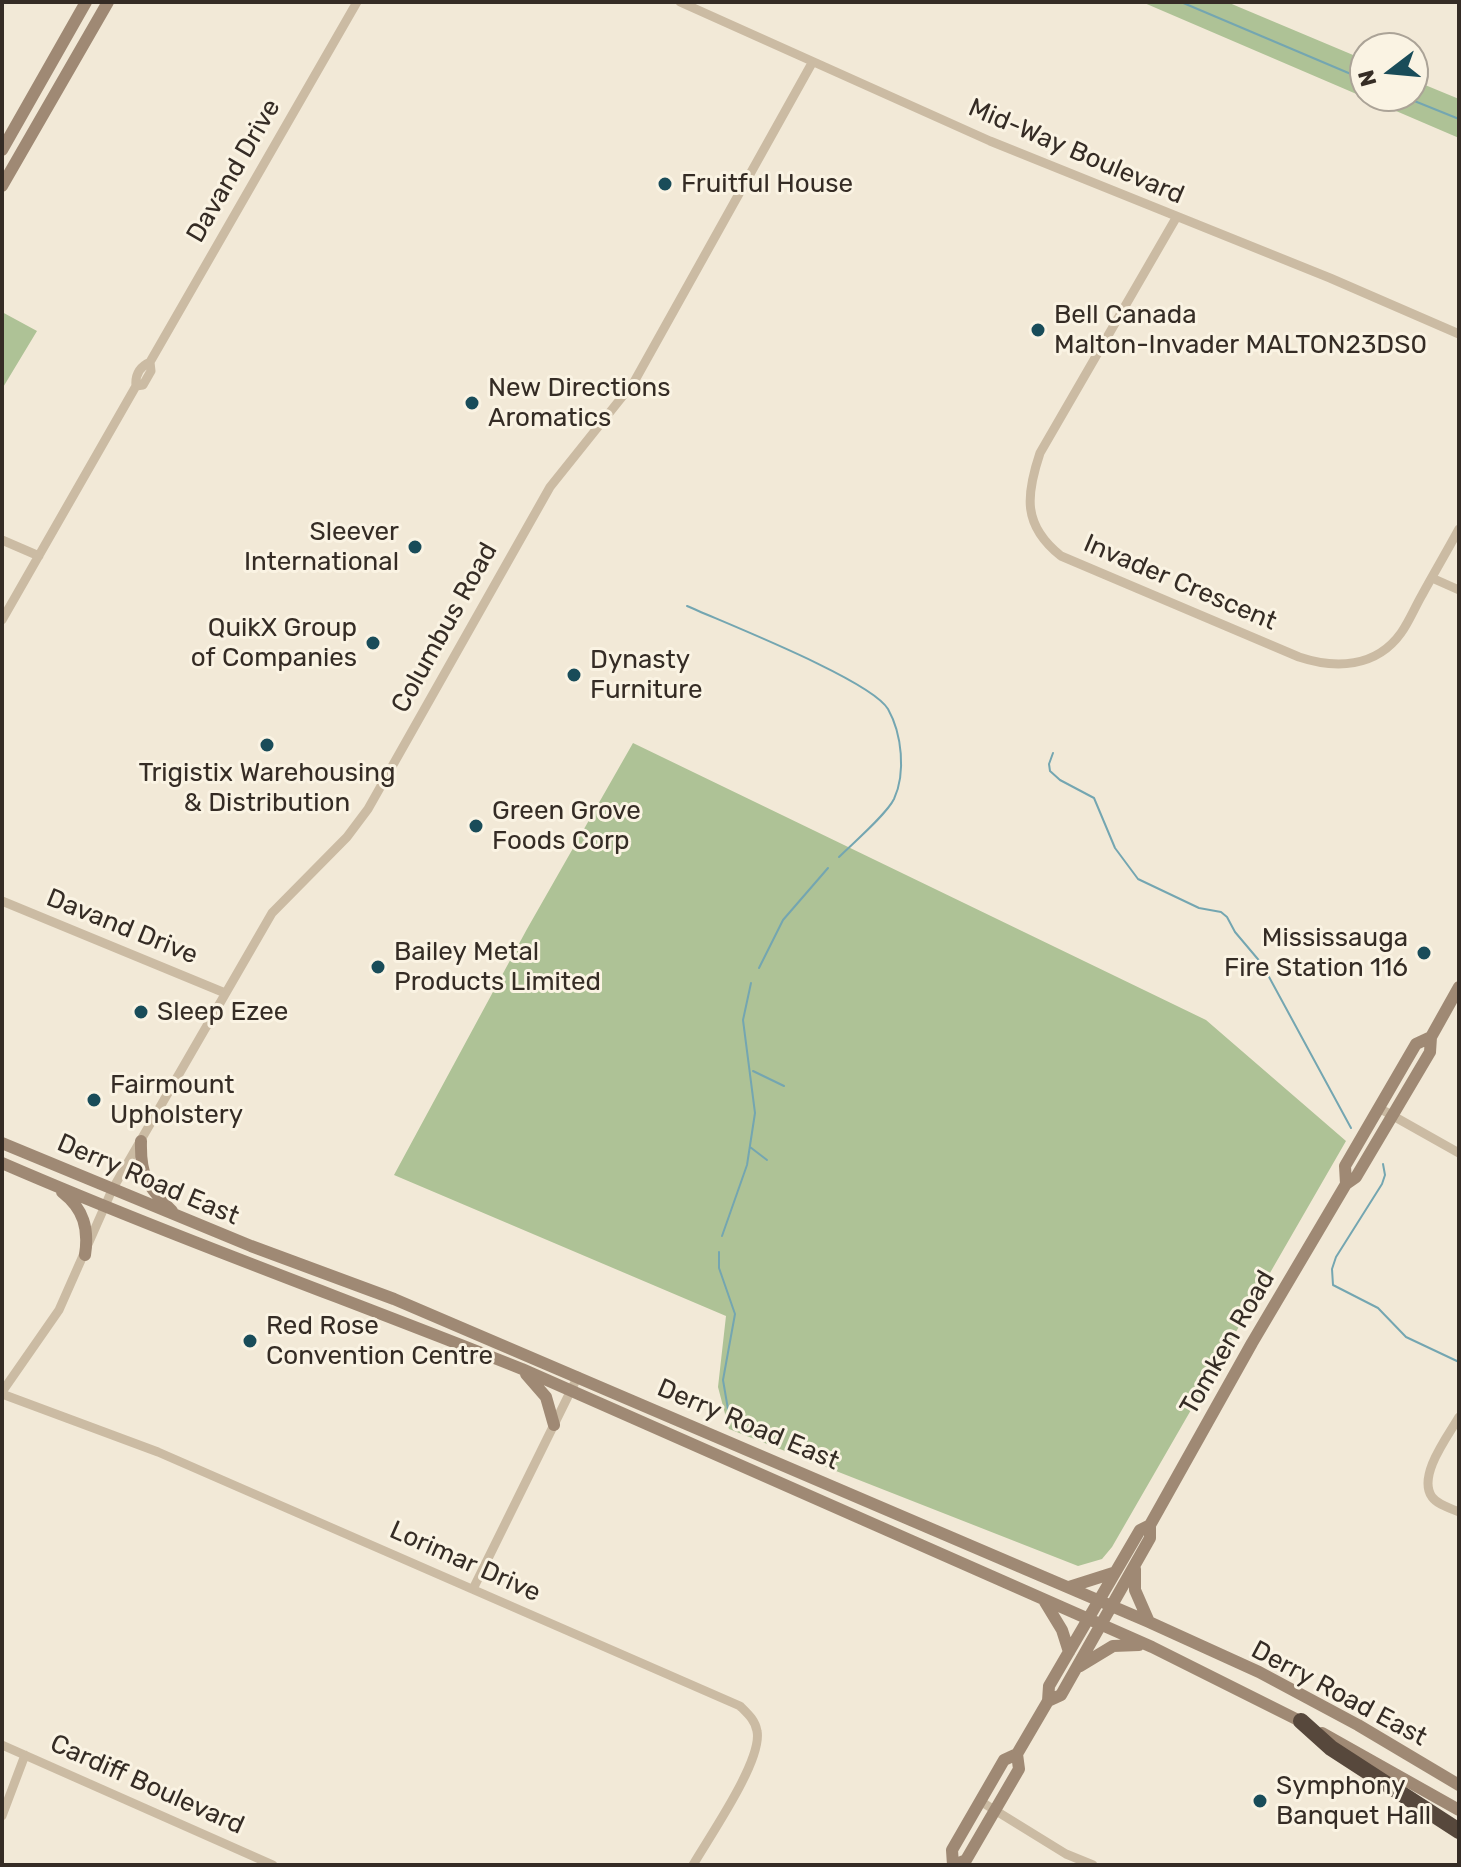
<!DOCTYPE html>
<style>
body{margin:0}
#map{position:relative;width:1461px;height:1867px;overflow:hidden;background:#f2e9d7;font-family:Rubik,sans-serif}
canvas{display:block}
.frame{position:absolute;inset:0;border:4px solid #352c25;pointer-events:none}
.north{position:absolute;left:1349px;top:32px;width:80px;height:80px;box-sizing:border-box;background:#faf3e3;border:2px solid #aba397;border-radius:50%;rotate:254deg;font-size:22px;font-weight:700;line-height:32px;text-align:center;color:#352c25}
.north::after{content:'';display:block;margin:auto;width:28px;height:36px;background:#194c59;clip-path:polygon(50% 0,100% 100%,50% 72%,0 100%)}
</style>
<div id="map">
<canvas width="1461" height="1867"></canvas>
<div class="frame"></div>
<div class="north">N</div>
</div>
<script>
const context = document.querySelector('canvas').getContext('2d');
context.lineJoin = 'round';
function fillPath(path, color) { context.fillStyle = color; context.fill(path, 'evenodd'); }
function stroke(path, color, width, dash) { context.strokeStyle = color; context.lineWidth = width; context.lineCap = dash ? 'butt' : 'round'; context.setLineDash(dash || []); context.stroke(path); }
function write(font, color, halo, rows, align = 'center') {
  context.font = font + ' Rubik,sans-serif'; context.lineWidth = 6; context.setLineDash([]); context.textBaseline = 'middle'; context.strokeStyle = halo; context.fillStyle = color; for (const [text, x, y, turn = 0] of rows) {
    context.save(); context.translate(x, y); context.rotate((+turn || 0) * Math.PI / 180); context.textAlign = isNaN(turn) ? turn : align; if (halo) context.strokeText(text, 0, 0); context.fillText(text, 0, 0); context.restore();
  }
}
const green = new Path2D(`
 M1142,2H1227L1365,60V96H1413V80L1459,99V138Z
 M2,312L37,331L2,389Z
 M633,743L1206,1020L1346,1141L1112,1547L1102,1559L1078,1566L729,1429L718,1387L726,1316L394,1175L527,929Z`);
const stream = new Path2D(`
 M1181,2L1365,80
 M1402,96L1459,119
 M687,606C725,623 871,680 888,709C902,734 906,773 894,799C886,815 853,843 839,857
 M1053,753L1049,764L1050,771L1060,780L1094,798L1115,848L1138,879L1199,908L1221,912L1227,917L1235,932L1262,964L1351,1128
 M759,968L783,920L828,868
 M753,1071L784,1086
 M750,1147L767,1160
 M1383,1164L1385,1175L1382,1184L1336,1257L1332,1269L1333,1285L1378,1308L1406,1337L1459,1362
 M722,1236L747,1165L755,1113L743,1020L751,983
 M719,1252V1268L735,1314L723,1380L730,1421`);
const street = new Path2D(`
 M680,2L990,141L1330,278L1459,334
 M1176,218L1040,453C1026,495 1022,525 1061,556L1299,657C1335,669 1376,668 1401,633C1409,622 1415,607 1422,595C1434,573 1447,551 1459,529
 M136,386L143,385L151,371L150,362
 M2,540L39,556
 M1432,578L1459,590
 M2,620L136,386C135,375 139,367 150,362L357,2
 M2,901L225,993
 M1379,1108L1459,1153
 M2,1392L59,1310L112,1190L272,913L347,837L368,809L550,487L634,382L812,63
 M2,1394L158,1452L740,1706C748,1714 755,1720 757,1731C763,1760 709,1837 693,1865
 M1459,1417C1448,1436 1417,1476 1432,1497C1438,1505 1450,1508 1459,1512
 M473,1589L578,1376
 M2,1745L273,1865
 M980,1801L1066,1854L1093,1865
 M2,1816L25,1755`);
const secondary = new Path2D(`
 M2,150L86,2
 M2,186L108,2
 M141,1141C140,1176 147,1186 172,1211
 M2,1143L251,1246L394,1299L1149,1622L1259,1672L1358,1725L1459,1785
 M2,1163C173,1237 349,1300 522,1369L1152,1647L1306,1724
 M1346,1184L1345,1166L1416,1044L1431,1037
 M62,1192C84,1209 89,1229 85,1255
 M526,1374L546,1397L554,1425
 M1135,1569V1590L1149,1622
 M1069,1587L1113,1573
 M1045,1602L1062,1630L1069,1652
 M1080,1666L1113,1646L1139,1645
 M1048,1701L1061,1695L1150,1538V1525L1159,1509L1252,1343L1346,1184L1356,1177L1430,1052L1431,1037L1459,987
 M1322,1733L1459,1810
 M953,1865L952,1850L1004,1760L1017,1754L1048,1701L1049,1686L1140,1530L1150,1525
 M954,1865L966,1860L1019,1769L1017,1754`);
const highway = new Path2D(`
 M1301,1721L1331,1748L1459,1831`);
const markers = [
 [665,184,8,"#194c59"],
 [1038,330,8,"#194c59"],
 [472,403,8,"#194c59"],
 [415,547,8,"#194c59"],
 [373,643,8,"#194c59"],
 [574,675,8,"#194c59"],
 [267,745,8,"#194c59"],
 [476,826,8,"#194c59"],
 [1424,953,8,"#194c59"],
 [378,967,8,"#194c59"],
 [141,1012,8,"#194c59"],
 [94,1100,8,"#194c59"],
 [250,1341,8,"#194c59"],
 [1260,1801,8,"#194c59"]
];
const streetNames = [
 ["Mid-Way Boulevard",1076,152,23],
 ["Davand Drive",234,171,-60],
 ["Invader Crescent",1180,583,23],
 ["Columbus Road",445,628,-61],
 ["Davand Drive",122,927,22],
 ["Derry Road East",148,1180,23],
 ["Tomken Road",1228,1343,-60],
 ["Derry Road East",748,1425,23],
 ["Lorimar Drive",465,1562,24],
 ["Derry Road East",1339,1694,28],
 ["Cardiff Boulevard",147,1785,24]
];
const poiNames = [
 ["Fruitful House",681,184],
 ["Bell Canada",1054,315],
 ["Malton-Invader MALTON23DS0",1054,345],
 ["New Directions",488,388],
 ["Aromatics",488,418],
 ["Sleever",399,532,"right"],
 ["International",399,562,"right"],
 ["QuikX Group",357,628,"right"],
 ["of Companies",357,658,"right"],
 ["Dynasty",590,660],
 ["Furniture",590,690],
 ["Trigistix Warehousing",267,773,"center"],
 ["& Distribution",267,803,"center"],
 ["Green Grove",492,811],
 ["Foods Corp",492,841],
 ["Mississauga",1408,938,"right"],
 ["Fire Station 116",1408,968,"right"],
 ["Bailey Metal",394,952],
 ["Products Limited",394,982],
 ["Sleep Ezee",157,1012],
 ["Fairmount",110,1085],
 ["Upholstery",110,1115],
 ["Red Rose",266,1326],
 ["Convention Centre",266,1356],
 ["Symphony",1276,1786],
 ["Banquet Hall",1276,1816]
];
fillPath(green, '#aec296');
stroke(stream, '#74a6b1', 2);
stroke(street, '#cbbba3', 9);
stroke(secondary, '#9f8974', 12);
stroke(highway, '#57483c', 16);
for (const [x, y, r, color] of markers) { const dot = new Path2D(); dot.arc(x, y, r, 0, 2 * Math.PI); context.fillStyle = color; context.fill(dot); stroke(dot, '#faf3e3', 3); }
write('26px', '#352c25', '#faf3e3', streetNames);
write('26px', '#352c25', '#faf3e3', poiNames, 'left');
</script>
